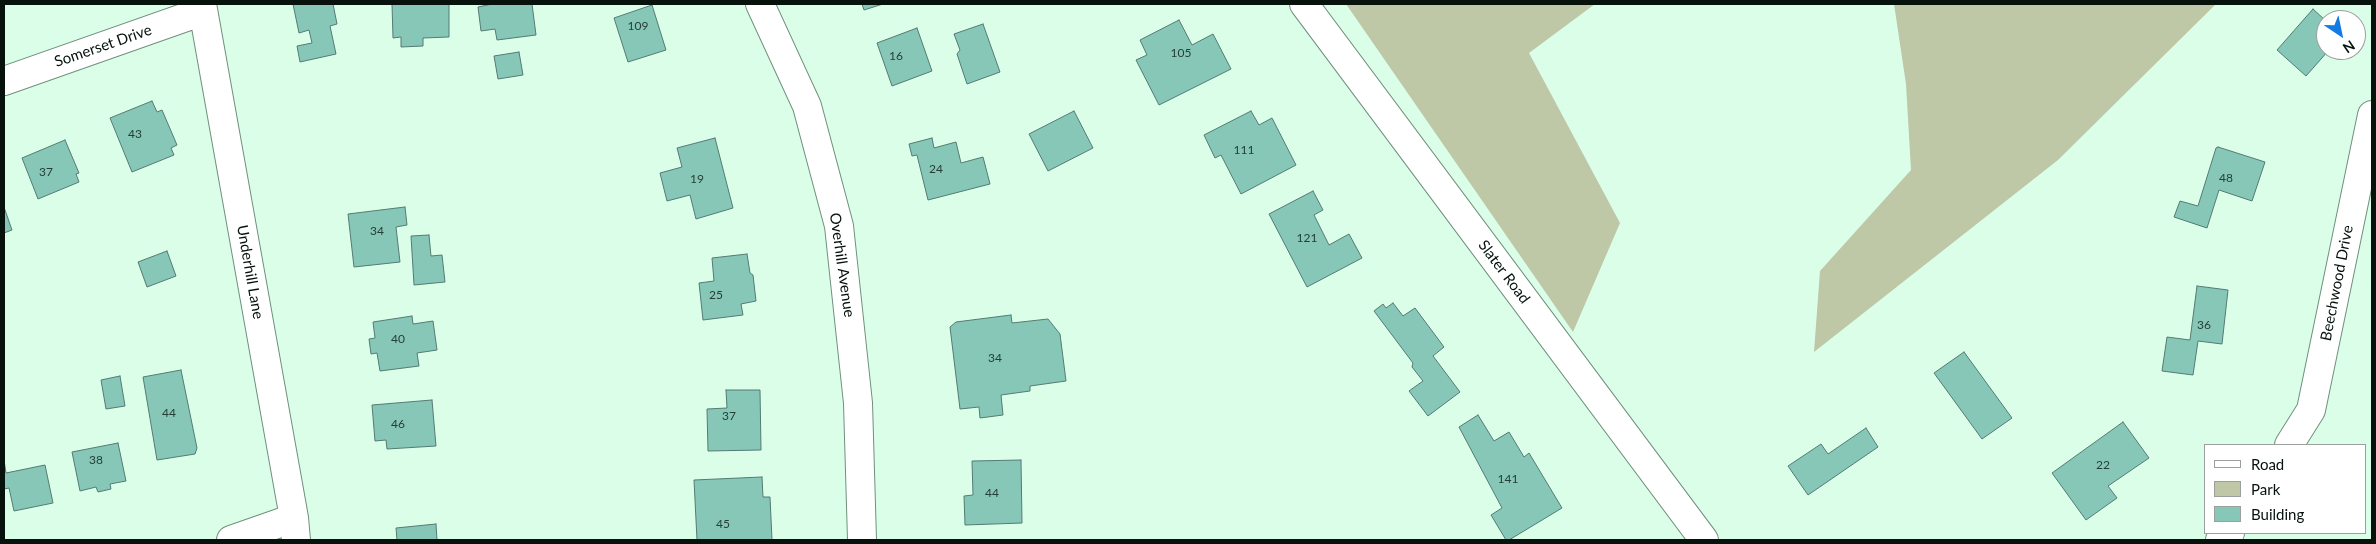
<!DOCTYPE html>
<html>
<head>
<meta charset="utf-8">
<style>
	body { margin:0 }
	#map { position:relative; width:2376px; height:544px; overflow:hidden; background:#dbfee9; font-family:Lato,sans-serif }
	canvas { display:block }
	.frame { position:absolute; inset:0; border:5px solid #06120b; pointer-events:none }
	.legend { position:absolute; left:2204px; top:444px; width:162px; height:90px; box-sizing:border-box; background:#fff; border:1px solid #9ba09d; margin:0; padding:6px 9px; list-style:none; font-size:15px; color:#06120b }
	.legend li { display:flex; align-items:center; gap:10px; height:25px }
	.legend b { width:25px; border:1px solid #9ba09d }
	.north { position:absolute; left:2316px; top:10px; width:50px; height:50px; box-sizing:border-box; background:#fff; border:1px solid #9ba09d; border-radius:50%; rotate:146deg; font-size:14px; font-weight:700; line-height:20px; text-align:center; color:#06120b }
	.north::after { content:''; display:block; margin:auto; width:18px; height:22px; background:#127ce4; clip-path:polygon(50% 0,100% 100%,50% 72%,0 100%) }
</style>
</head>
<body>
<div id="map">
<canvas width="2376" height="544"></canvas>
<div class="frame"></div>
<ul class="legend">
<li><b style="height:6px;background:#fff"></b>Road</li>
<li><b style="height:14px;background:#bec7a6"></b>Park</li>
<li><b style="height:14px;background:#86c7b7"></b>Building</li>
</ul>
<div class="north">N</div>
</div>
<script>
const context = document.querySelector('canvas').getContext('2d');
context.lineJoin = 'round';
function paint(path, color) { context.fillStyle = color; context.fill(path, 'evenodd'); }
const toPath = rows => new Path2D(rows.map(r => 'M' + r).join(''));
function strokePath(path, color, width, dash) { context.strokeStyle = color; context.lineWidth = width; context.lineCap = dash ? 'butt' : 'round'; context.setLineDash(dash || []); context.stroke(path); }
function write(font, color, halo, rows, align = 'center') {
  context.font = font + ' Lato,sans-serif'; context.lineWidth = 4; context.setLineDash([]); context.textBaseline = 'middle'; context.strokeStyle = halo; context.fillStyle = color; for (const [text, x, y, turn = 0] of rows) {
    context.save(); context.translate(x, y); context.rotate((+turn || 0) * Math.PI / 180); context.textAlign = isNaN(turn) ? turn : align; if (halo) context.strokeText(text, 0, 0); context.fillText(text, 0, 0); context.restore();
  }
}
paint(toPath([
	[1346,4,1595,4,1529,53,1620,223,1573,332],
	[1894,4,2216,4,2058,160,1814,352,1820,271,1911,170,1906,84]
]), '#bec7a6');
const building = toPath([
	[293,4,333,4,337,24,330,26,336,54,300,62,297,46,312,43,309,30,299,33,293,4],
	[392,4,449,4,449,37,423,38,423,46,401,47,401,37,393,38,392,4],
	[492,4,532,4,536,35,497,40,495,29,481,31,478,7,492,4],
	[862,4,883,4,864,10,862,4],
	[652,5,666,50,628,62,614,18,652,5],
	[2313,9,2326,21,2326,50,2329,50,2306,76,2277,50,2313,9],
	[1179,20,1192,45,1213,34,1231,69,1159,105,1136,60,1147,55,1140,40,1179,20],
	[983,24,1000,72,967,84,957,54,960,50,954,34,983,24],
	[917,28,932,71,892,86,877,43,917,28],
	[519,52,523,75,498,79,494,56,519,52],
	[152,101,157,112,162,110,177,145,171,148,174,155,132,172,110,118,152,101],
	[1074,111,1093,148,1048,171,1029,134,1074,111],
	[1251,111,1259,125,1272,118,1296,165,1241,194,1221,155,1215,158,1204,135,1251,111],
	[715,138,733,208,696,219,690,195,667,201,660,173,682,167,677,148,715,138],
	[932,138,934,148,956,142,961,163,983,157,990,184,928,200,917,155,912,156,909,144,932,138],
	[65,140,79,173,76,174,79,182,38,199,22,158,65,140],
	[2218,147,2265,162,2252,201,2219,190,2207,228,2174,217,2180,201,2198,206,2216,148,2218,147],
	[1313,191,1323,210,1314,215,1329,245,1349,234,1362,258,1307,287,1269,214,1313,191],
	[4,207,12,230,4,233,4,207],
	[405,207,407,225,396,227,400,262,354,267,348,214,405,207],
	[429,235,431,256,442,255,445,282,414,285,411,236,429,235],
	[167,251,176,276,147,287,138,262,167,251],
	[747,254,750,273,753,275,756,301,741,304,743,315,703,320,699,283,714,281,712,258,747,254],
	[2197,286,2228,290,2222,344,2198,341,2193,375,2162,371,2167,337,2190,340,2197,286],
	[1393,303,1403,316,1415,308,1444,347,1433,356,1460,392,1428,416,1409,391,1423,381,1412,367,1413,363,1374,311,1383,304,1386,308,1393,303],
	[1011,315,1012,323,1048,319,1060,334,1066,381,1030,386,1030,391,1001,395,1003,415,980,418,979,407,960,409,950,327,956,322,1011,315],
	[412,316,413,324,433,321,437,350,417,353,419,366,380,371,377,353,371,354,369,339,375,338,373,322,412,316],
	[1964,352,2012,418,1982,439,1934,373,1964,352],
	[181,370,197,448,195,454,157,460,143,377,181,370],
	[120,376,125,406,106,409,101,380,120,376],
	[726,390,760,390,761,450,708,451,707,409,727,408,726,390],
	[432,400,436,446,387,449,386,440,375,441,372,405,432,400],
	[1478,415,1494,441,1509,432,1524,457,1529,453,1562,508,1509,540,1506,540,1491,515,1502,508,1459,427,1478,415],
	[2123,422,2149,458,2108,486,2117,498,2086,520,2052,473,2123,422],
	[1866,428,1878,447,1808,495,1788,466,1821,444,1828,454,1866,428],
	[118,443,126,481,110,484,111,489,98,492,96,487,80,491,72,452,118,443],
	[4,460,6,473,45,465,53,503,14,511,9,488,4,489,4,460],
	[1021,460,1022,523,965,525,964,496,973,495,972,461,1021,460],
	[762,477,763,497,770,497,772,540,697,540,694,480,762,477],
	[436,524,437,540,397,540,396,528,436,524]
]);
paint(building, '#86c7b7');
strokePath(building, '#547b72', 1);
const minor = toPath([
	[202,4,294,518,296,540],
	[760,4,807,106,839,226,858,403,862,540],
	[4,81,203,11],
	[2289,445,2311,410,2372,115],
	[231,540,294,518],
	[2220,540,2230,533]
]);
const secondary = toPath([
	[1304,4,1704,540]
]);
strokePath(minor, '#70907d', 30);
strokePath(secondary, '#70907d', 30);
strokePath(minor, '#fff', 28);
strokePath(secondary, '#fff', 28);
write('12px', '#263f36', null, [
	["109",638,26],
	["105",1181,53],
	["16",896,56],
	["43",135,134],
	["111",1244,150],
	["24",936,169],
	["37",46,172],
	["48",2226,178],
	["19",697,179],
	["34",377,231],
	["121",1307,238],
	["25",716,295],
	["36",2204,325],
	["40",398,339],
	["34",995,358],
	["44",169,413],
	["37",729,416],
	["46",398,424],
	["38",96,460],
	["22",2103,465],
	["141",1508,479],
	["44",992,493],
	["45",723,524]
]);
write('15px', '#06120b', '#fff', [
	["Somerset Drive",103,46,-19],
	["Overhill Avenue",842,265,82],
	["Underhill Lane",250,272,80],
	["Slater Road",1504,272,53],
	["Beechwood Drive",2337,283,-79]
]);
</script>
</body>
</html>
